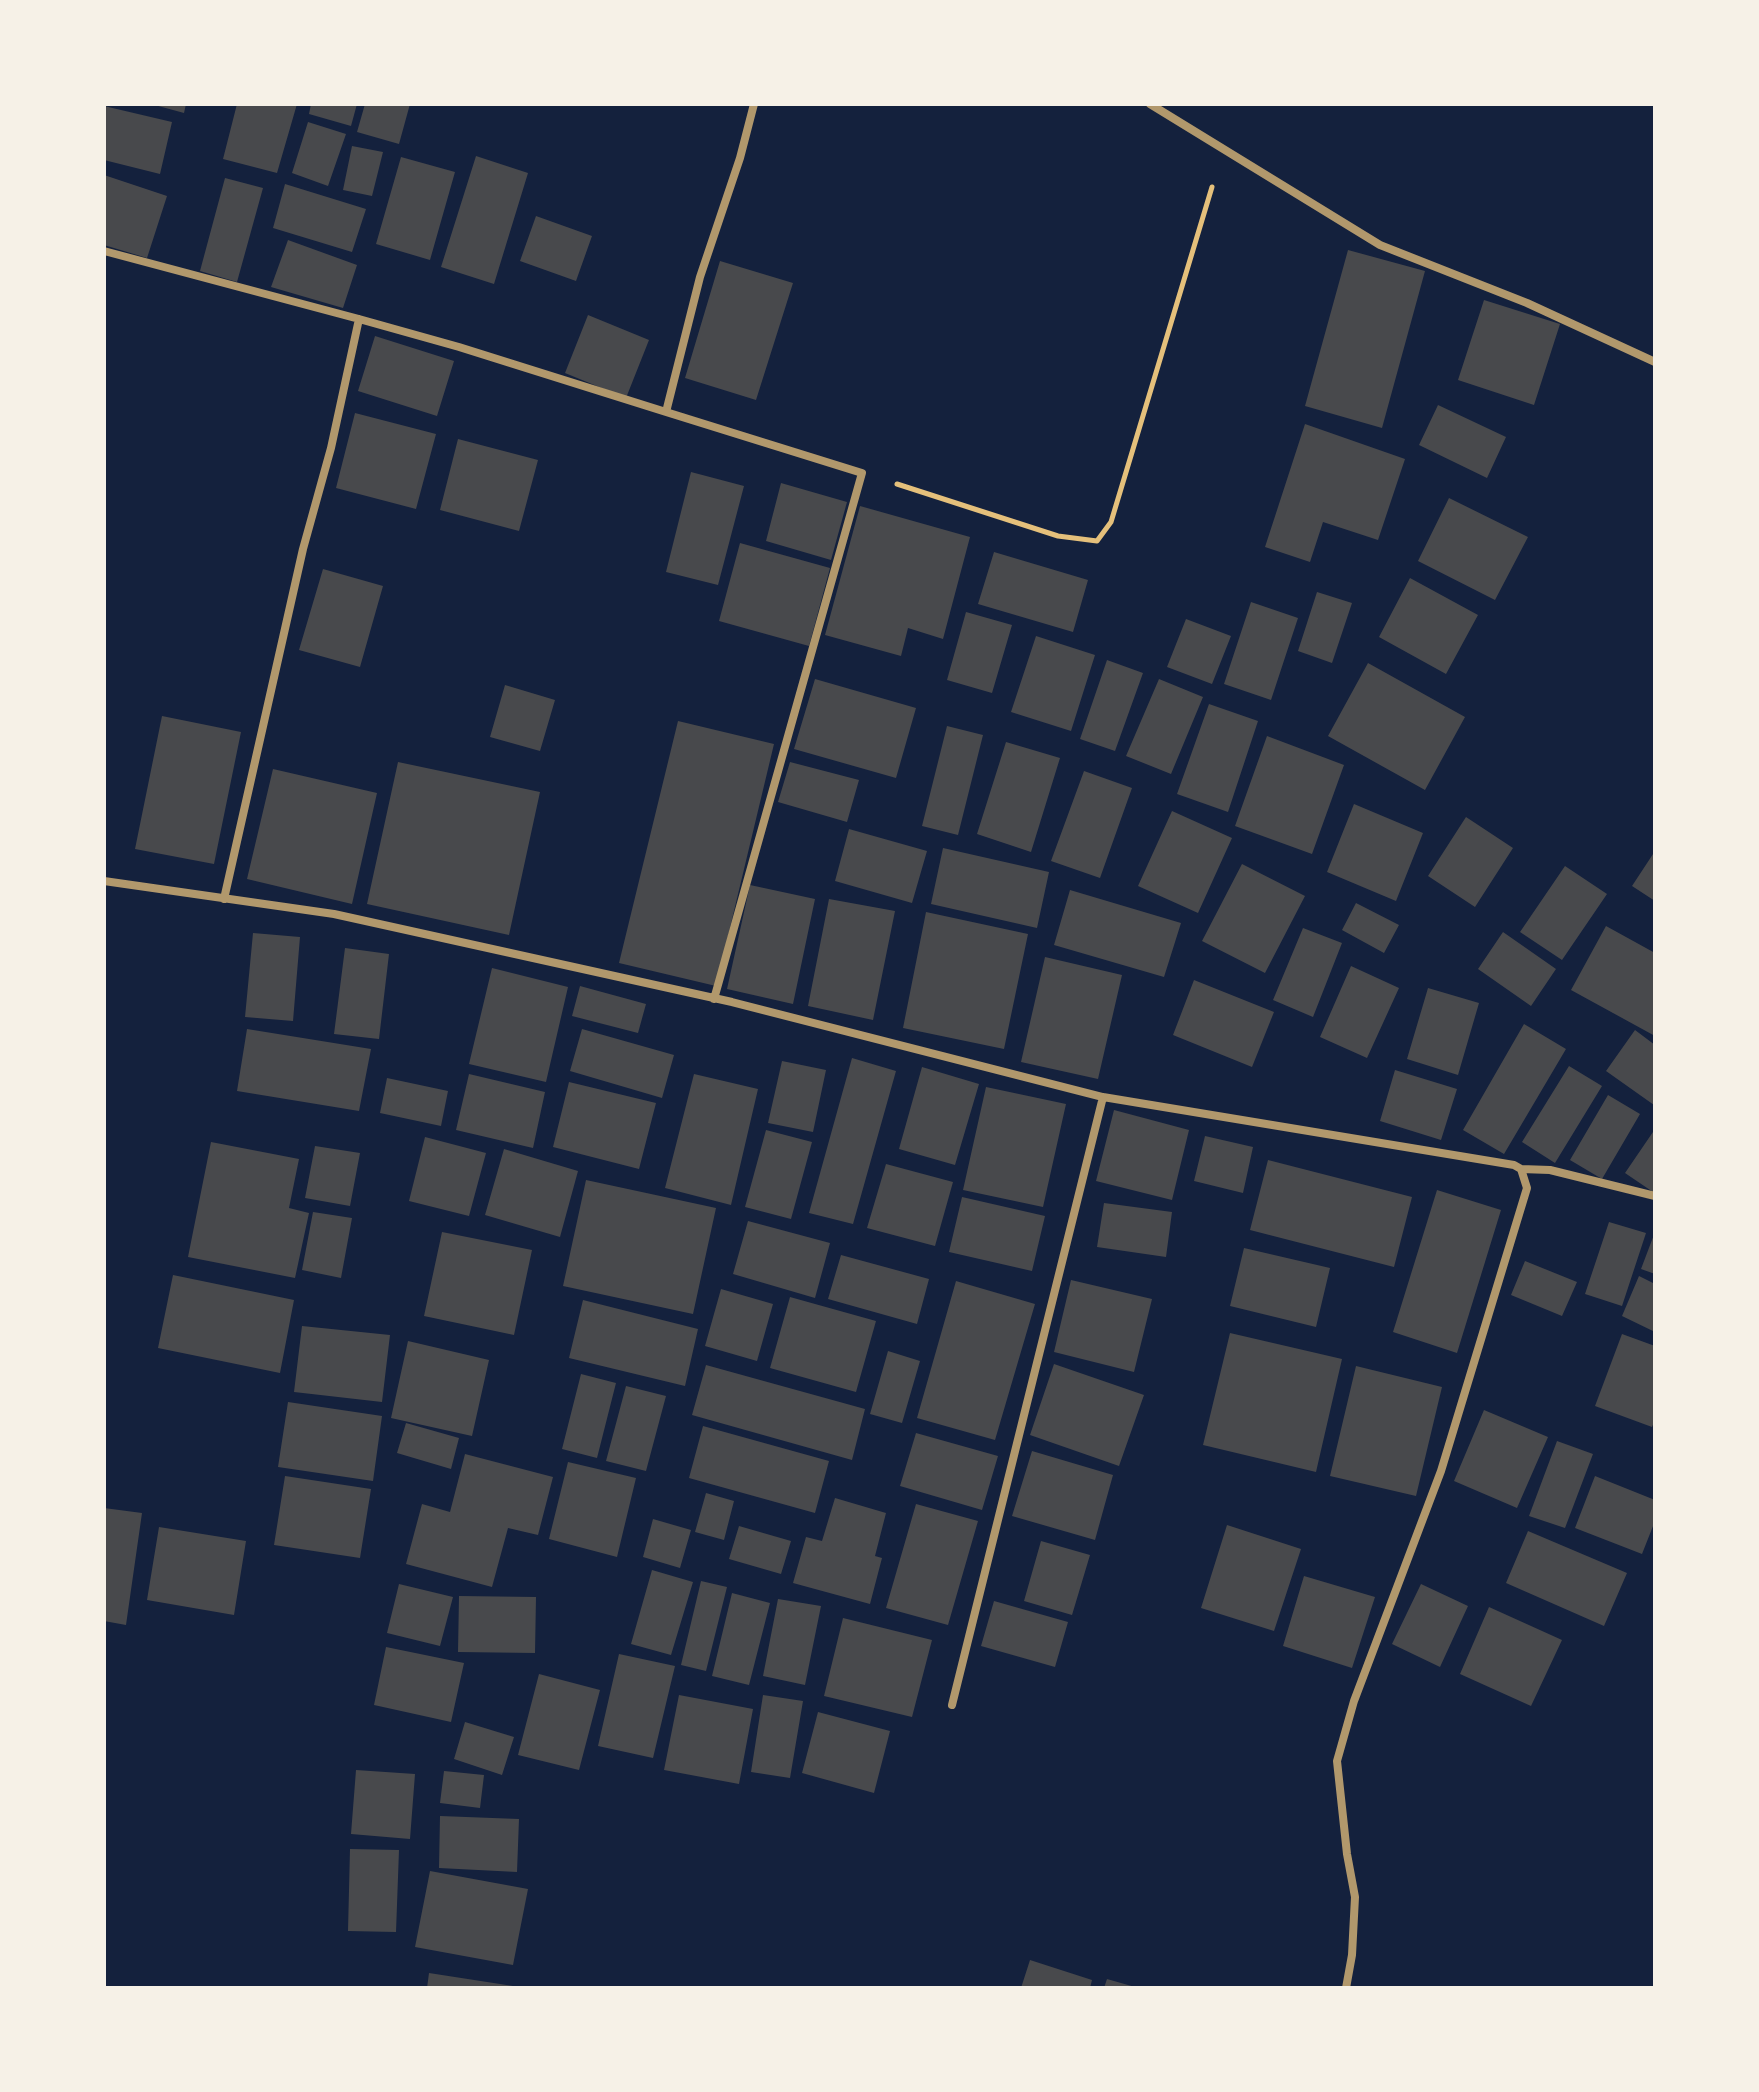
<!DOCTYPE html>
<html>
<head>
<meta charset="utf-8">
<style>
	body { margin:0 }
	#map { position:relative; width:1759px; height:2092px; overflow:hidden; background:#14213d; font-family:"Sofia Sans Condensed",sans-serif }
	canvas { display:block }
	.frame { position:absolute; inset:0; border:106px solid #f6f1e7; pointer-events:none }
</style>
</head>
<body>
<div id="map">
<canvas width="1759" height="2092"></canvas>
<div class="frame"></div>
</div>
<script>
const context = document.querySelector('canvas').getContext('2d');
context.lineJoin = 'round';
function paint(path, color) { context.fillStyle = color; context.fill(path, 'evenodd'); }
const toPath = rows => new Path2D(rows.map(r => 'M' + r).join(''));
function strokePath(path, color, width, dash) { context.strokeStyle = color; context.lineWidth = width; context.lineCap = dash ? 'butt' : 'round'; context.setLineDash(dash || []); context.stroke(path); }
paint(toPath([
	[151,104,186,104,184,113],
	[237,104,297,104,277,173,223,159],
	[311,104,357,104,351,126,309,114],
	[365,104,410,104,399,144,357,132],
	[104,106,172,122,160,174,104,160],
	[308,122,346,134,328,186,292,173],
	[352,146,383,152,372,196,343,190],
	[476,156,528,173,494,284,441,267],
	[401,157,455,172,430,260,376,244],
	[104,175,167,196,147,258,104,245],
	[225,178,263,188,237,282,200,271],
	[285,184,366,209,352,252,273,228],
	[536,216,592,236,576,281,520,261],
	[288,240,357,265,343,308,271,287],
	[1348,250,1425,271,1382,428,1305,406],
	[720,261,793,283,756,400,685,378],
	[1484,300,1560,324,1534,405,1458,380],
	[588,315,649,340,626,398,565,373],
	[375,336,454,361,437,416,358,391],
	[1438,405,1506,437,1487,478,1419,445],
	[355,413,436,434,416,509,336,488],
	[1305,424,1405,459,1378,540,1323,522,1310,562,1265,547],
	[458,439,538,460,519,531,440,510],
	[691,472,744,486,718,585,666,572],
	[781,483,847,502,831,560,766,541],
	[1449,498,1528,537,1495,600,1418,561],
	[860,506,970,537,943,639,908,628,901,656,825,635],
	[740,543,830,568,809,646,719,621],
	[994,552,1088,580,1073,632,978,604],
	[323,569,383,586,360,667,299,650],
	[1410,578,1478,615,1446,674,1379,637],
	[1317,592,1352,603,1332,663,1298,651],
	[1251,602,1298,618,1271,700,1224,684],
	[966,612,1012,625,992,693,947,680],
	[1186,619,1231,636,1212,684,1167,667],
	[1036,636,1095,655,1071,731,1011,712],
	[1107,660,1143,673,1115,751,1080,739],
	[1368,663,1465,717,1425,790,1328,736],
	[815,679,916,708,896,778,794,749],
	[1159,679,1203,697,1171,774,1126,756],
	[505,685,555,700,540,751,490,737],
	[1209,704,1258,721,1228,812,1177,794],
	[162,716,241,732,214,864,135,849],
	[678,721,774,744,716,986,619,963],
	[947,726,983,735,958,835,922,826],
	[1267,736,1344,765,1312,854,1235,826],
	[1006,742,1060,758,1031,852,977,834],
	[398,762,540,792,509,935,367,904],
	[790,762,859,780,847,822,778,802],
	[273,769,377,793,352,904,247,879],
	[1084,771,1132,788,1100,878,1051,861],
	[1354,804,1423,833,1396,901,1327,872],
	[1172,811,1232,838,1198,913,1138,886],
	[1466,817,1513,848,1475,907,1428,876],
	[849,829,927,851,912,903,835,881],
	[943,848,1049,872,1037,928,931,904],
	[1655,851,1655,901,1632,886],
	[1242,864,1305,896,1265,973,1202,941],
	[1565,866,1607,894,1562,960,1520,932],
	[750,885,815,899,793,1004,727,989],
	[1070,890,1181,923,1164,977,1054,945],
	[829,899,895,911,873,1020,808,1006],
	[1356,903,1399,925,1384,953,1342,930],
	[926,912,1028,934,1004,1049,903,1028],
	[1606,926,1655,953,1655,1036,1571,990],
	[1303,928,1342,943,1313,1017,1273,1000],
	[1503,932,1556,969,1531,1006,1478,969],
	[253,933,300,937,293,1021,245,1017],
	[345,948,389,954,379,1039,334,1034],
	[1045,957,1122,975,1098,1079,1021,1062],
	[1351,966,1399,988,1367,1058,1320,1037],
	[492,968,568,987,546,1082,469,1064],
	[1194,980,1274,1012,1252,1067,1173,1035],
	[580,986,646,1004,638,1033,572,1016],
	[1428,988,1479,1003,1458,1075,1407,1059],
	[1524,1024,1566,1049,1504,1154,1463,1130],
	[247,1029,371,1049,359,1111,237,1091],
	[582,1029,674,1055,662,1098,570,1071],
	[1635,1030,1655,1045,1654,1105,1606,1071],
	[852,1058,896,1071,853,1224,809,1213],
	[782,1061,826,1070,813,1132,768,1123],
	[1569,1066,1602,1086,1555,1163,1522,1142],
	[922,1067,979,1084,955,1165,899,1149],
	[1395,1070,1457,1089,1441,1140,1380,1121],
	[469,1074,545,1092,533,1148,456,1130],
	[694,1074,758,1089,731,1205,665,1188],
	[387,1078,448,1091,441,1126,380,1113],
	[569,1082,656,1103,639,1169,553,1147],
	[986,1087,1066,1104,1043,1207,963,1190],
	[1608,1095,1640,1114,1602,1179,1570,1160],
	[1114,1110,1189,1130,1172,1200,1096,1181],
	[1655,1129,1655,1188,1653,1192,1625,1173],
	[766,1130,812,1142,791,1219,745,1207],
	[1205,1136,1253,1147,1243,1193,1194,1181],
	[425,1137,486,1153,469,1216,409,1201],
	[211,1142,299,1159,289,1208,309,1213,295,1278,188,1257],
	[315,1146,360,1153,350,1206,305,1198],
	[504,1149,578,1171,560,1237,485,1215],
	[1268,1160,1412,1197,1394,1267,1250,1230],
	[886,1164,953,1182,935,1246,867,1228],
	[586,1180,716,1208,693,1314,563,1286],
	[1437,1190,1501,1210,1457,1353,1393,1332],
	[962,1197,1045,1216,1032,1271,949,1252],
	[1104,1203,1172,1212,1166,1257,1097,1247],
	[313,1212,352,1218,341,1278,302,1270],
	[748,1221,830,1243,815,1298,733,1274],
	[1609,1222,1646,1233,1622,1306,1585,1294],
	[442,1232,532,1250,514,1335,424,1316],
	[1655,1232,1655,1274,1641,1269],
	[1244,1248,1330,1268,1316,1327,1230,1306],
	[841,1255,929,1279,917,1324,828,1299],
	[1525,1261,1577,1282,1562,1316,1511,1295],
	[173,1275,294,1300,280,1373,158,1348],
	[1639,1276,1655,1284,1655,1332,1622,1316],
	[1071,1280,1152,1299,1134,1372,1054,1352],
	[956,1281,1035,1304,995,1440,917,1418],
	[721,1289,773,1304,757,1361,705,1346],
	[790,1297,876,1321,856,1392,770,1368],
	[583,1300,698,1329,685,1386,569,1358],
	[302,1326,390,1335,382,1402,294,1392],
	[1230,1333,1342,1359,1316,1472,1203,1445],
	[1622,1334,1655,1346,1655,1420,1652,1427,1595,1406],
	[408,1341,489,1360,472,1436,391,1418],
	[888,1351,920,1361,902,1423,870,1414],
	[1054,1364,1144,1395,1119,1466,1030,1435],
	[706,1365,865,1409,852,1460,692,1415],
	[1356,1366,1442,1387,1416,1496,1330,1476],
	[581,1374,616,1383,597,1458,562,1449],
	[626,1386,666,1396,646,1471,606,1461],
	[288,1402,382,1416,373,1481,278,1467],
	[1484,1410,1548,1437,1517,1508,1454,1481],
	[406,1423,459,1438,451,1469,397,1453],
	[703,1426,829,1461,815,1513,689,1478],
	[916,1433,998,1456,982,1510,900,1486],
	[1557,1441,1593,1454,1565,1528,1529,1516],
	[1032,1451,1113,1475,1095,1540,1012,1516],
	[465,1454,553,1477,538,1535,508,1528,492,1587,406,1564,422,1504,450,1512],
	[568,1462,636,1478,617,1557,549,1539],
	[285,1476,371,1489,360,1558,274,1545],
	[1595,1476,1655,1500,1655,1521,1642,1554,1575,1528],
	[706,1493,734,1501,724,1540,695,1532],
	[835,1498,886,1513,875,1556,882,1558,870,1604,793,1583,806,1537,822,1541],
	[916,1504,978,1521,948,1625,886,1608],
	[104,1508,142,1513,126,1625,104,1621],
	[653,1519,691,1530,680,1568,643,1557],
	[1227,1525,1301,1549,1274,1631,1201,1608],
	[739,1526,791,1541,781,1574,729,1559],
	[159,1527,246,1541,234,1615,147,1600],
	[1528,1531,1627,1573,1604,1626,1506,1583],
	[1041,1541,1090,1555,1072,1615,1024,1601],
	[652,1570,693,1582,671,1655,631,1644],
	[1304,1576,1375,1597,1352,1668,1283,1646],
	[701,1581,727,1587,706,1671,681,1665],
	[399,1584,453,1597,440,1646,387,1633],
	[1421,1584,1468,1606,1440,1667,1392,1644],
	[732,1593,770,1603,749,1685,712,1676],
	[459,1596,536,1597,535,1653,458,1652],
	[778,1599,821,1606,805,1685,763,1676],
	[994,1601,1068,1622,1055,1667,981,1646],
	[1489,1607,1562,1640,1531,1706,1460,1674],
	[843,1618,932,1640,912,1717,824,1696],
	[386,1647,464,1663,451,1722,374,1705],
	[619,1654,675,1666,653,1758,598,1746],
	[539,1674,600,1690,579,1770,518,1755],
	[679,1695,753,1709,739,1784,664,1770],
	[763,1695,803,1701,790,1778,751,1772],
	[818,1712,890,1731,874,1793,802,1773],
	[465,1722,514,1737,502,1775,454,1759],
	[356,1770,415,1774,410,1839,351,1834],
	[444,1771,484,1775,480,1808,440,1803],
	[440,1816,519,1819,517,1872,439,1868],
	[350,1849,399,1850,396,1932,348,1931],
	[430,1871,528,1889,513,1965,415,1947],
	[1030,1960,1092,1980,1090,1988,1021,1988],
	[429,1973,513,1986,513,1988,427,1988],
	[1107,1979,1135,1987,1135,1988,1104,1988]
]), '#48494c');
strokePath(toPath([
	[897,484,1058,536,1097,541,1111,522,1212,187]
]), '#e5c07b', 5);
strokePath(toPath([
	[1150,104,1380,245,1527,303,1655,362],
	[104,251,359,319],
	[666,412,862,473,714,999],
	[104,881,334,914,732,1002,1103,1097,1514,1165,1521,1169,1527,1188,1441,1471,1354,1701,1337,1761,1347,1854,1355,1897,1352,1955,1346,1988],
	[224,899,303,549,331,448,359,319,459,347,666,412,700,277,740,158,754,104],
	[1521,1169,1550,1170,1655,1196],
	[952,1705,1103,1097]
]), '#b1986c', 8);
</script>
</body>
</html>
